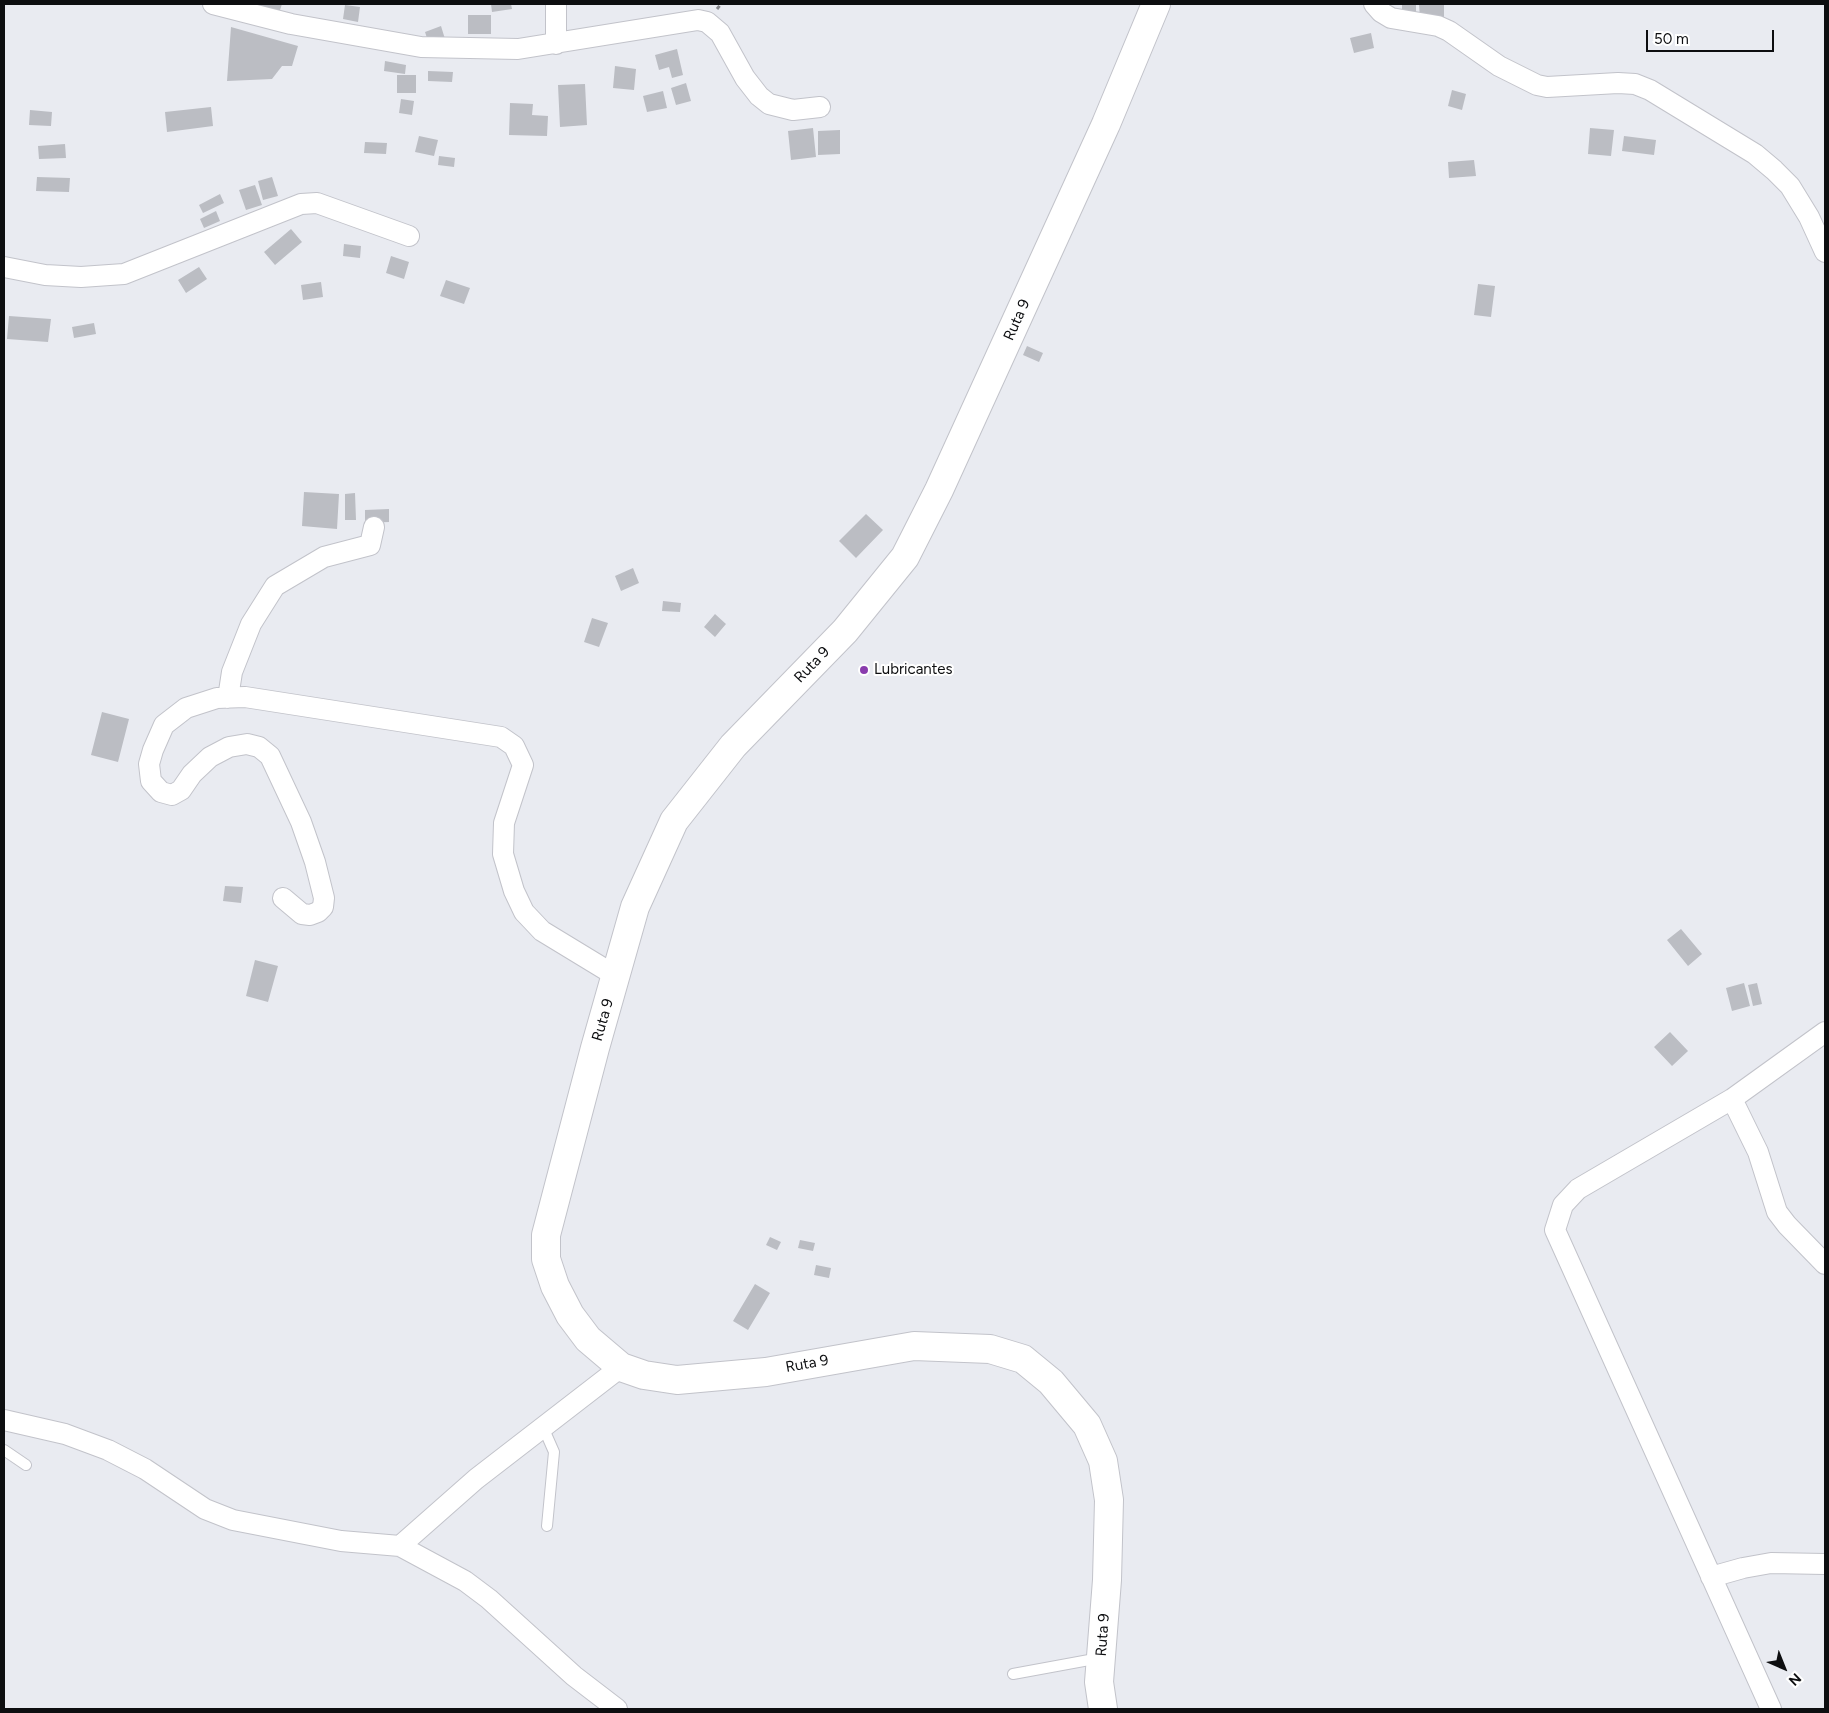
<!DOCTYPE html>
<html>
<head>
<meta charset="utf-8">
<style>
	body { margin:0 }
	#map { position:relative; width:1829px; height:1713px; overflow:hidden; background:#e9ebf1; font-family:Figtree,sans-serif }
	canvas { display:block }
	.frame { position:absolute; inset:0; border:5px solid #0d0e10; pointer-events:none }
	.north { position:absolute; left:1759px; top:1643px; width:50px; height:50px; -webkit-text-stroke:4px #fff; paint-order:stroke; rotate:136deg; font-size:14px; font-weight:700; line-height:20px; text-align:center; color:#0d0e10 }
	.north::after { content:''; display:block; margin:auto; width:18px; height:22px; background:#0d0e10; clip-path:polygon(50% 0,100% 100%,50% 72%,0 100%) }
	.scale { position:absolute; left:1646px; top:30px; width:128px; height:22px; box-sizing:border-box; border:2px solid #0d0e10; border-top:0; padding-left:6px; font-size:15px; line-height:18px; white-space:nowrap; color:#0d0e10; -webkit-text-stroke:4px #fff; paint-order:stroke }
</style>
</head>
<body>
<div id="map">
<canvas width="1829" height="1713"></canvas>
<div class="frame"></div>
<div class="north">N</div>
<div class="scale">50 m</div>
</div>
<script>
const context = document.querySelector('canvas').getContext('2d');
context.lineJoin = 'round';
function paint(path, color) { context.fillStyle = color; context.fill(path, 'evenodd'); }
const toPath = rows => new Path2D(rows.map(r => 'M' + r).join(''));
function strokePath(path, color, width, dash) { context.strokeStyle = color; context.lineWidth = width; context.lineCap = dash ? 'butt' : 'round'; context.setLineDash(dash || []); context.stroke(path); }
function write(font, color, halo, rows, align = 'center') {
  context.font = font + ' Figtree,sans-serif'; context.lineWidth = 4; context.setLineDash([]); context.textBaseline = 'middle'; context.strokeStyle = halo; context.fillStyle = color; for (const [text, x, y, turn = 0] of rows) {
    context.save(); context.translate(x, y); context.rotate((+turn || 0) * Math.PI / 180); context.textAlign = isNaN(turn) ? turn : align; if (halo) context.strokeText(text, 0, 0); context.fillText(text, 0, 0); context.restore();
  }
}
paint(toPath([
	[247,4,282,4,278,16],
	[491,4,511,4,512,9,492,12],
	[1402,4,1416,4,1416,16,1402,16],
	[1419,4,1444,4,1444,18,1420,19],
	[345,5,360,7,358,22,343,19],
	[468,15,491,15,491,34,468,34],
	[441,26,445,39,429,44,425,32],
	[231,27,298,46,292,66,282,66,272,79,227,81],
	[1371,33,1374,48,1354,53,1350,38],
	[677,49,683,75,672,78,669,67,659,70,655,55],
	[385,61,406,65,405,74,384,71],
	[615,66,636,69,634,90,613,88],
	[428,71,453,72,452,82,428,81],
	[397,75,416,75,416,93,397,93],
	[686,83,691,101,676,105,671,88],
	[585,84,587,125,560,127,558,85],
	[1452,90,1466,94,1462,110,1448,106],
	[663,91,667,108,647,112,643,96],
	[401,99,414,101,412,115,399,113],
	[510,103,533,104,532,115,548,116,547,136,509,135],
	[211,107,213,126,167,132,165,112],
	[30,110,52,112,51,126,29,125],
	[813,128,816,157,791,160,788,131],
	[1590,128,1614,130,1611,156,1588,154],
	[840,130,840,154,818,155,818,131],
	[419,136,438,140,434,156,415,152],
	[1624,136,1656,140,1654,155,1622,151],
	[365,142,387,143,386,154,364,153],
	[65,144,66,158,39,159,38,146],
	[439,156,455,158,454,167,438,165],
	[1474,160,1476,176,1449,178,1448,162],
	[37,177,70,178,69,192,36,191],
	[272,177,278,196,263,200,258,181],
	[255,185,262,205,246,210,239,190],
	[220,194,224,203,203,213,199,205],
	[216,211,220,221,204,228,200,219],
	[291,229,302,242,275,265,264,252],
	[344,244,361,246,360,258,343,256],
	[391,256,409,262,404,279,386,273],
	[199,267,207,279,186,293,178,280],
	[446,280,470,288,464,304,440,296],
	[321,282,323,297,303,300,301,285],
	[1478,284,1495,286,1491,317,1474,315],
	[9,316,51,319,48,342,7,339],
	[94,323,96,334,74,338,72,327],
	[1027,346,1043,353,1039,362,1023,355],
	[304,492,339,494,337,529,302,526],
	[355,493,356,520,345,520,345,494],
	[389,509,389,522,365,523,365,510],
	[866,514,883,530,856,558,839,541],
	[633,568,639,583,621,591,615,576],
	[663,601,681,603,680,612,662,611],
	[715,614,726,624,715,637,704,627],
	[592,618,608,623,599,647,584,642],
	[102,712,129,719,118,762,91,755],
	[225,886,243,887,241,903,223,901],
	[1681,929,1702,954,1688,966,1667,940],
	[255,960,278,966,268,1002,246,996],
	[1744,983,1750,1006,1732,1011,1726,988],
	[1757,983,1762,1004,1753,1006,1748,985],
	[1670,1032,1688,1051,1672,1066,1654,1047],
	[770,1237,781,1242,777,1250,766,1245],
	[800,1240,815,1243,813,1251,798,1248],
	[816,1265,831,1268,829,1278,814,1275],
	[755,1284,770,1293,748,1330,733,1321]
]), '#bbbdc3');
const lane = toPath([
	[543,1427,554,1452,547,1526],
	[4,1450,26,1465],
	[1013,1674,1100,1658]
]);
const street = toPath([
	[213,4,291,24,421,47,518,49,698,20,707,22,720,33,745,78,759,96,769,104,793,110,820,107],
	[556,4,556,44],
	[1374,4,1381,12,1391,18,1438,26,1449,31,1499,66,1537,85,1547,87,1618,83,1635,84,1650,90,1755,154,1774,170,1790,186,1809,217,1825,252],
	[4,267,45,275,81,277,124,274,301,204,317,203,409,236],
	[228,698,232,672,251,624,275,586,324,557,370,545,374,527],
	[283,898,302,914,310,915,318,912,323,907,324,898,315,862,301,822,270,756,259,747,247,744,229,747,210,757,192,774,181,790,172,795,161,792,151,781,149,764,153,750,164,725,186,708,217,698,245,697,501,737,514,746,523,765,504,823,503,854,514,891,524,912,542,931,616,976],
	[1732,1099,1758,1152,1777,1212,1787,1225,1825,1264],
	[4,1420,65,1434,108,1450,145,1469,205,1509,233,1520,341,1541,400,1546,465,1581,489,1599,574,1676,617,1709],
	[400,1546,476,1479,621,1367],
	[1711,1577,1743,1568,1771,1563,1825,1564],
	[1771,1709,1555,1230,1563,1205,1578,1189,1732,1099,1825,1032]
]);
const primary = toPath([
	[1103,1709,1099,1682,1107,1580,1109,1500,1103,1461,1087,1425,1051,1382,1023,1359,990,1349,914,1346,766,1372,677,1380,644,1375,621,1367,588,1339,570,1315,555,1286,546,1259,546,1235,595,1048,635,907,674,821,733,746,845,631,905,557,939,490,1106,124,1156,4]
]);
strokePath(lane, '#c2c3ca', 12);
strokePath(street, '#c2c3ca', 22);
strokePath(primary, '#c2c3ca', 30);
strokePath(toPath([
	[717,9,721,4]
]), '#85868b', 3, [4, 2.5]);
strokePath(lane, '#fff', 10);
strokePath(street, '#fff', 20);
strokePath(primary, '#fff', 28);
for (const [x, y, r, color] of [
	[864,670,5,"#893cad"]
]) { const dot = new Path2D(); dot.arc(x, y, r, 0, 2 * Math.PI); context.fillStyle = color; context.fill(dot); strokePath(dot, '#fff', 2); }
write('15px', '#0d0e10', '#fff', [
	["Ruta 9",1017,320,-66],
	["Ruta 9",812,665,-46],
	["Ruta 9",603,1020,-74],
	["Ruta 9",807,1364,-10],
	["Ruta 9",1103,1635,-86]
]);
write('15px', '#0d0e10', '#fff', [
	["Lubricantes",874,670]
], 'left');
</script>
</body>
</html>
